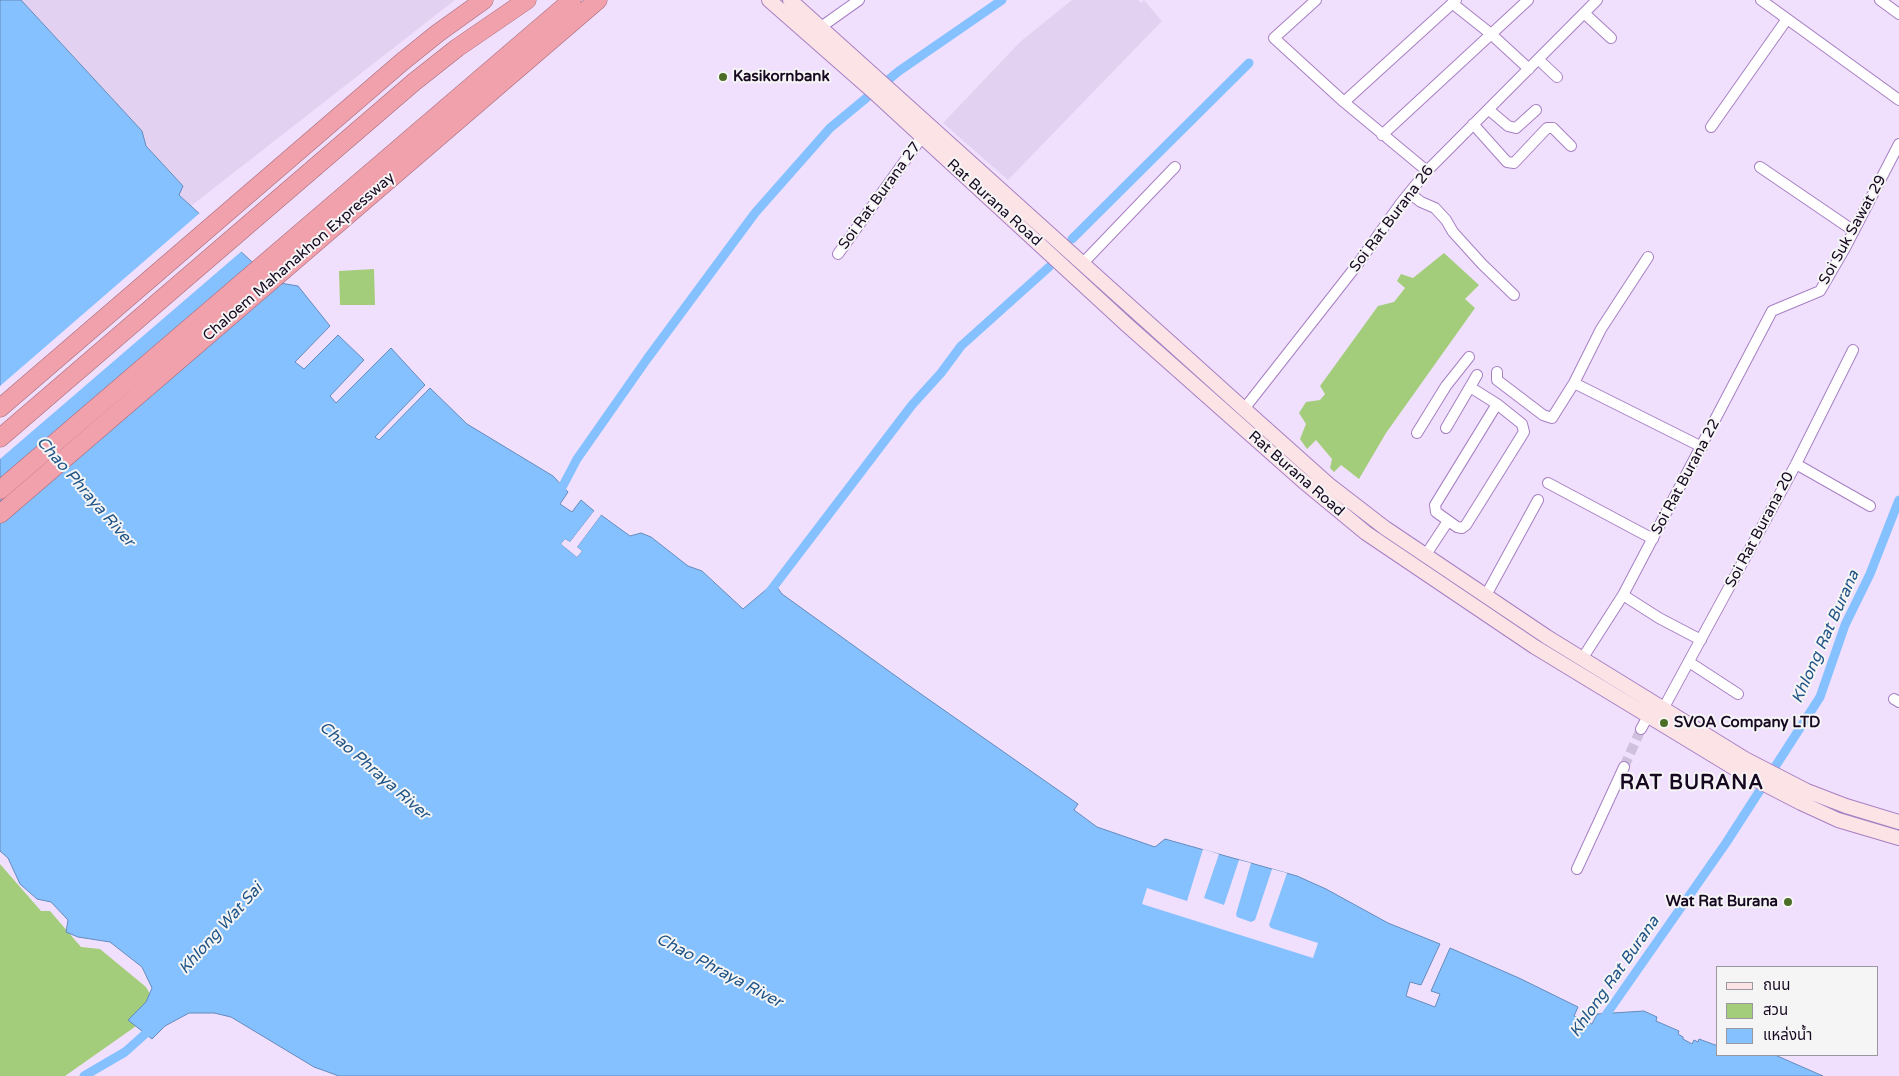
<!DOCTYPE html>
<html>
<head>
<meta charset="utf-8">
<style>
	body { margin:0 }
	#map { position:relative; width:1899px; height:1076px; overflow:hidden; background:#f0e0fe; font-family:"Varela Round","Noto Sans Thai",sans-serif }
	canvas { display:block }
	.legend { position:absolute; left:1716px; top:966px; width:162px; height:90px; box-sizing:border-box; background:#f5f5f5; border:1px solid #9c96a0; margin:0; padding:6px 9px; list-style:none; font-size:15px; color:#170821 }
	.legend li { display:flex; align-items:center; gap:10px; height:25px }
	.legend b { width:25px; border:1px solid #9c96a0 }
</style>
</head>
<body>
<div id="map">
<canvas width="1899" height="1076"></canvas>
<ul class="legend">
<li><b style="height:6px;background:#fbe3e6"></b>ถนน</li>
<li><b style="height:14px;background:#a4cd7b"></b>สวน</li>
<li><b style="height:14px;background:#86c1ff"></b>แหล่งน้ำ</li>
</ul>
</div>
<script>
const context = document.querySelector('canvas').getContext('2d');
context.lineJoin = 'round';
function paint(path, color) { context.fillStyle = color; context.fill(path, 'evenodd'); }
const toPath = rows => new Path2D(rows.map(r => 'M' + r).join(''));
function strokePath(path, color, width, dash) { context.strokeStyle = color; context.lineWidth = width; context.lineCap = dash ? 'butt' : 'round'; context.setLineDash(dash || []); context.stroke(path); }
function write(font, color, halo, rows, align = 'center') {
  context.font = font + ' "Varela Round",sans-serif'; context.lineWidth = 4; context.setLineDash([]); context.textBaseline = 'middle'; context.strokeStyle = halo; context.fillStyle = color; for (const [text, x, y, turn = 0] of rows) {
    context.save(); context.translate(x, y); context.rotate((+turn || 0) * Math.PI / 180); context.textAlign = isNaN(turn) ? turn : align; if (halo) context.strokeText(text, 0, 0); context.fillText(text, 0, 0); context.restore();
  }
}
paint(toPath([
	[21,0,455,0,191,206,179,194,183,186,146,146,142,131],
	[1072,0,1138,0,1141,3,1144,0,1162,21,1008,180,943,123,1021,41]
]), '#e3d1f1');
paint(toPath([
	[1444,253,1479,285,1465,299,1475,308,1386,433,1359,479,1341,465,1334,472,1330,468,1332,459,1316,440,1307,449,1300,439,1306,424,1299,413,1306,402,1320,400,1325,394,1320,386,1378,306,1394,302,1405,288,1397,281,1401,274,1413,278],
	[374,269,375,305,340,305,339,271],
	[0,864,41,911,50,911,81,947,100,949,146,987,152,997,139,1024,65,1076,0,1076]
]), '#a4cd7b');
const water = toPath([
	[0,0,21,0,58,40,142,131,146,146,183,186,179,195,274,282,298,286,330,326,295,362,304,369,338,335,364,360,330,396,336,403,391,348,425,385,375,437,379,440,430,388,467,424,553,476,568,492,560,504,572,512,581,500,594,511,570,542,565,539,561,544,577,557,582,551,577,547,601,515,630,536,641,533,651,537,688,566,702,571,743,609,774,583,782,594,911,687,1078,804,1074,810,1097,827,1155,847,1165,839,1297,876,1326,889,1388,923,1440,944,1421,985,1410,982,1406,996,1435,1007,1440,994,1431,991,1450,948,1519,978,1578,1007,1574,1016,1592,1024,1597,1014,1644,1011,1657,1017,1656,1021,1679,1031,1678,1034,1683,1037,1683,1039,1692,1044,1694,1040,1698,1042,1699,1039,1718,1046,1718,1055,1775,1055,1823,1076,339,1076,314,1067,231,1017,214,1013,189,1013,165,1026,152,1039,128,1020,146,1002,152,988,142,967,110,942,78,937,66,932,68,920,51,902,37,899,20,884,8,858,0,851,0,0]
]);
paint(water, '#86c1ff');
strokePath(water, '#658abc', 1);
paint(toPath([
	[201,212,243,250,0,459,0,386],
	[594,511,596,512,572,544,566,542,565,544,577,553,578,551,575,546,599,514,601,515,577,547,582,551,577,557,561,544,565,539,570,542],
	[1203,849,1219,854,1204,898,1224,905,1239,860,1251,863,1236,914,1237,917,1251,922,1255,920,1272,869,1287,873,1269,925,1271,928,1318,943,1313,958,1142,904,1147,888,1187,901]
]), '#f0e0fe');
strokePath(toPath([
	[1072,239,1249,63],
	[557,497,577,459,647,359,755,213,830,128,899,71,1002,0],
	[768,594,912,405,941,373,961,346,1049,267],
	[1601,1022,1726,843,1820,697,1845,625,1870,574,1899,500],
	[84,1076,125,1052,153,1027]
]), '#86c1ff', 9);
strokePath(toPath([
	[1624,767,1641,729]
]), '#cfc0dd', 10, [10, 5]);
const minor = toPath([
	[1316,0,1274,38,1344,102,1427,171],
	[1761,0,1899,100],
	[1880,0,1899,14],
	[1452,3,1491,34,1529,69],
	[1584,13,1611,38],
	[821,27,859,0],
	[1539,60,1557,77],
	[1344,102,1456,0],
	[1489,110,1508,126,1516,128,1536,110],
	[1473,124,1507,162,1514,163,1547,128,1553,128,1571,146],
	[1711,127,1787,19],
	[1382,135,1528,0],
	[1760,167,1854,231],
	[1409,193,1421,202,1435,208,1446,220,1453,232,1482,264,1514,295],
	[838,254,922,137],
	[1082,264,1175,167],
	[1497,372,1497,380,1543,415,1552,418,1574,383,1601,329,1648,257],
	[1574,383,1702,447],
	[1470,387,1497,404,1522,424,1524,432,1466,525,1462,528,1457,527,1436,512,1435,505,1497,404],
	[1244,409,1357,265,1401,203,1427,171,1597,0],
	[1446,428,1477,375],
	[1417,433,1446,386,1469,357],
	[1796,464,1870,506],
	[1548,483,1653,539],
	[1425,556,1448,521],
	[1623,595,1659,618,1701,640],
	[1485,597,1538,500],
	[1582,659,1623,595,1772,311,1820,291,1845,248,1899,144],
	[1689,662,1738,694],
	[1894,699,1899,702],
	[1663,709,1796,464,1853,350],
	[1641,729,1648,716],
	[1577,869,1624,767]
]);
const secondary = toPath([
	[769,0,876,94,1127,325,1303,481,1366,533,1535,647,1739,771,1801,803,1838,820,1899,838],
	[790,0,1244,409,1328,484,1385,528,1547,637,1745,759,1807,791,1846,806,1899,822]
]);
const motorway = toPath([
	[0,408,402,62,438,33,484,0],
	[0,438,414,82,457,48,527,0],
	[0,490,572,0],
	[0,514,598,0]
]);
strokePath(minor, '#a77fc3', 12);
strokePath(secondary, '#a77fc3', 16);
strokePath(motorway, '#a56b7b', 19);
strokePath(minor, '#fff', 10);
strokePath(secondary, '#fbe3e6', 14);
strokePath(motorway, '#f1a1ac', 18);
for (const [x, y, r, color] of [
	[723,77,5,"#4c6d25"],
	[1664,723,5,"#4c6d25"],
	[1788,902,5,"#4c6d25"]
]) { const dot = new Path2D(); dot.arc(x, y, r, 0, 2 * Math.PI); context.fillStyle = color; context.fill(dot); strokePath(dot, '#f5f5f5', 2); }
write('bold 15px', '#170821', '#f5f5f5', [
	["Kasikornbank",733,77],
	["SVOA Company LTD",1674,723],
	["Wat Rat Burana",1778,902,"right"]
], 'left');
write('15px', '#170821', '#f5f5f5', [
	["Soi Rat Burana 27",880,196,-54],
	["Rat Burana Road",994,203,42],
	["Soi Rat Burana 26",1392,219,-53],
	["Soi Suk Sawat 29",1853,230,-61],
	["Chaloem Mahanakhon Expressway",299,257,-41],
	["Rat Burana Road",1296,474,41],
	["Soi Rat Burana 22",1686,477,-62],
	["Soi Rat Burana 20",1760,530,-62]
]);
write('italic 16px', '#205486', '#f5f5f5', [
	["Chao Phraya River",85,492,49],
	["Khlong Rat Burana",1826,637,-66],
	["Chao Phraya River",374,771,41],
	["Khlong Wat Sai",221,929,-48],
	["Chao Phraya River",719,971,28],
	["Khlong Rat Burana",1615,977,-55]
]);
context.letterSpacing = '1px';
write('bold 20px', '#170821', '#f5f5f5', [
	["RAT BURANA",1692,784]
]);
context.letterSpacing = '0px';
</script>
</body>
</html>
